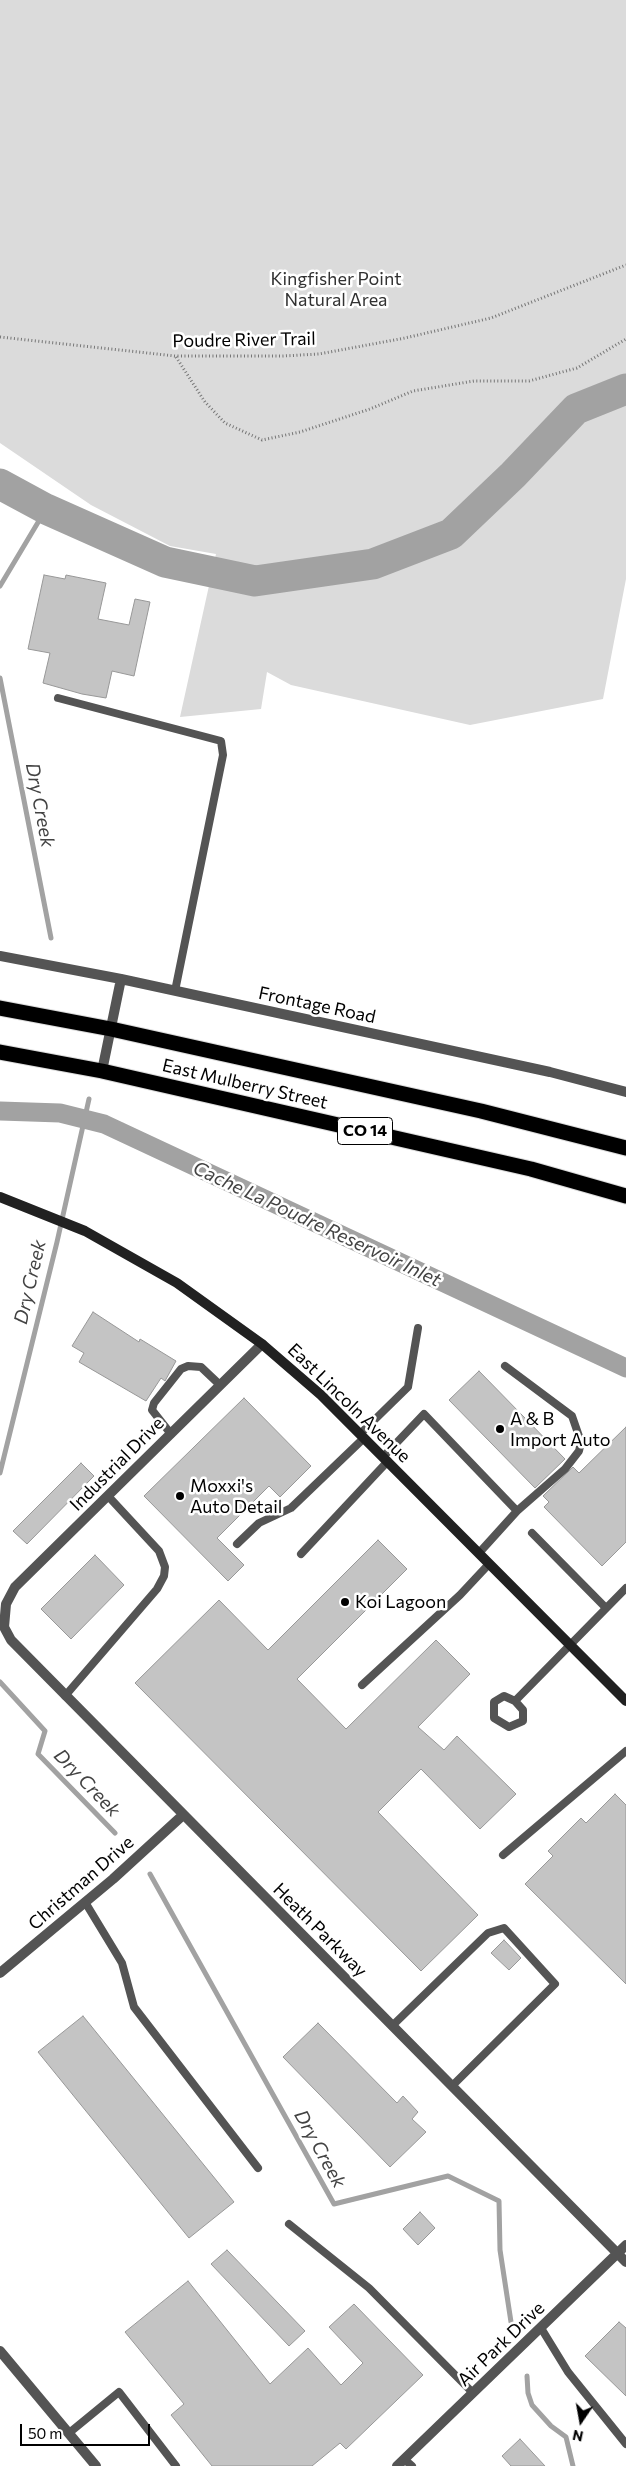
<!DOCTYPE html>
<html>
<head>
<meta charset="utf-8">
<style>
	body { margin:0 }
	#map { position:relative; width:626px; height:2466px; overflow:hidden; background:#fff; font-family:Commissioner,sans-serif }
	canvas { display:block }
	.north { position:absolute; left:556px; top:2396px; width:50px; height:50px; -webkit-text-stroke:4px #fff; paint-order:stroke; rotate:192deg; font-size:14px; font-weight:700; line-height:20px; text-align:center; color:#000 }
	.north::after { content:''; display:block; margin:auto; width:18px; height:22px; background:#000; clip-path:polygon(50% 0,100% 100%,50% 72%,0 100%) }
	.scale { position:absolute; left:20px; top:2424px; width:130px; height:22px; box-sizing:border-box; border:2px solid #000; border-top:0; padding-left:6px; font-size:15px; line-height:18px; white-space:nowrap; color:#000; -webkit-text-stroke:4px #fff; paint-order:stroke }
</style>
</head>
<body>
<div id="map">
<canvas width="626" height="2466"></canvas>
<div class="north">N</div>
<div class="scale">50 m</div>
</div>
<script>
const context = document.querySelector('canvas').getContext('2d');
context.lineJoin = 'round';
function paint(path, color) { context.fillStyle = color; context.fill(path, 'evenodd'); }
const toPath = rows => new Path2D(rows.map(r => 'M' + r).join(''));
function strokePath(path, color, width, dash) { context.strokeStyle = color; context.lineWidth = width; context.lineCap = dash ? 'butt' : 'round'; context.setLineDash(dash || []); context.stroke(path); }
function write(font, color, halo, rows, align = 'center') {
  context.font = font + ' Commissioner,sans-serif'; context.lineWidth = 5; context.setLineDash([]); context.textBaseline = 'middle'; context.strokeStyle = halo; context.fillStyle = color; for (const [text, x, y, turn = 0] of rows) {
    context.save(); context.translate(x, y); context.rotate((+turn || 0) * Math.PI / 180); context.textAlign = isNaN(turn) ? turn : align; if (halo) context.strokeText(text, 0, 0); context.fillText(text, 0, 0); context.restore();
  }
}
paint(toPath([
	[0,0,626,0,626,579,603,699,470,725,291,685,267,672,261,709,180,717,216,554,170,546,91,505,0,443]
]), '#dbdbdb');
strokePath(toPath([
	[0,586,46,509],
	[0,678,51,938],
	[0,1473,57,1242,89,1099],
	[0,1682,45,1731,38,1754,115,1833],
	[150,1874,334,2204,448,2176,499,2201,500,2250,511,2322],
	[527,2376,528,2393,532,2405,551,2426,566,2437,573,2466]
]), '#a2a2a2', 5);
strokePath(toPath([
	[0,1111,60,1113,104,1124,626,1368]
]), '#a2a2a2', 19);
strokePath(toPath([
	[0,484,46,509,165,562,255,581,373,564,451,534,513,475,576,409,626,389]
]), '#a2a2a2', 31);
const building = toPath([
	[44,575,65,579,66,575,106,583,98,619,129,625,135,599,150,602,134,676,112,671,106,698,82,694,43,683,50,653,28,649,44,575],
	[93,1312,139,1342,140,1339,176,1361,165,1381,161,1378,146,1401,79,1362,84,1353,72,1346,93,1312],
	[479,1371,565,1459,535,1488,449,1400,479,1371],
	[244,1398,311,1466,280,1497,269,1486,217,1538,244,1565,228,1581,144,1496,244,1398],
	[626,1427,626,1542,602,1566,544,1507,549,1502,543,1496,573,1467,579,1473,626,1427],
	[81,1463,94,1476,27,1544,13,1531,81,1463],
	[378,1540,407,1569,297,1679,346,1729,436,1640,470,1674,418,1727,444,1750,457,1736,516,1794,480,1829,421,1769,378,1812,478,1915,421,1971,135,1683,219,1600,268,1650,378,1540],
	[95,1555,124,1585,71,1639,41,1609,95,1555],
	[615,1794,626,1805,626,1984,525,1884,553,1856,548,1851,581,1818,586,1823,615,1794],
	[504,1940,521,1958,509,1970,491,1953,504,1940],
	[83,2016,234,2202,189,2238,38,2052,83,2016],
	[318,2023,397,2103,403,2096,418,2112,412,2119,426,2132,390,2167,283,2057,318,2023],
	[420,2212,435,2228,418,2245,403,2229,420,2212],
	[227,2250,305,2331,289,2346,211,2264,227,2250],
	[188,2281,270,2384,308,2348,341,2385,363,2363,329,2327,354,2304,423,2375,346,2449,340,2443,312,2466,212,2466,171,2415,184,2404,125,2332,188,2281],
	[619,2322,626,2328,626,2396,585,2356,619,2322],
	[520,2439,545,2466,511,2466,502,2456,520,2439]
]);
paint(building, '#c4c4c4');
strokePath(building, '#989898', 1);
const highway = toPath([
	[0,1008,111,1029,481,1111,626,1148],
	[0,1052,102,1071,531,1169,626,1196]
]);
strokePath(highway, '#dbdbdb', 17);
strokePath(toPath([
	[0,337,175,356,283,356,319,354,405,338,491,318,626,265],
	[176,357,205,402,225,423,262,440,300,432,370,409,413,391,474,381,529,381,577,368,626,339]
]), '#767676', 3, [1, 2.5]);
strokePath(toPath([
	[58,698,221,741,223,755,175,991],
	[505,1366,572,1416,581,1442,579,1451,565,1469,517,1511],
	[171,1434,152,1410,154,1403,181,1369,188,1366,201,1367,220,1385],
	[360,1434,408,1387,418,1328],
	[383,1457,424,1414,517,1511,479,1553],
	[532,1533,606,1608],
	[237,1544,259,1523,291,1508,364,1438],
	[301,1554,388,1461],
	[362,1685,460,1595,489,1564],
	[65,1696,157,1589,164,1576,165,1567,159,1551,108,1496],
	[515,1701,523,1710,523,1721,509,1727,494,1718,494,1702,504,1696,515,1701,626,1588],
	[503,1855,626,1751],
	[85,1902,122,1963,134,2007,258,2168],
	[392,2026,488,1933,504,1928,555,1984,452,2086],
	[289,2224,369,2288,473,2393],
	[541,2328,568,2372,626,2444],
	[69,2433,119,2392,176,2466],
	[404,2459,412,2466]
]), '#545454', 8);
strokePath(toPath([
	[0,956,121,979,550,1072,626,1092],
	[102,1071,121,979],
	[262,1344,15,1587,6,1604,4,1627,11,1640,626,2262],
	[0,1973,113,1879,183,1815],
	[0,2351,96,2466],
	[397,2466,626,2245]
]), '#545454', 10);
strokePath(toPath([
	[0,1197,85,1231,177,1283,262,1344,321,1395,626,1701]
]), '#212121', 10);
strokePath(highway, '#000', 15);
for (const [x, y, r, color] of [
	[500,1429,5,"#000"],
	[180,1496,5,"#000"],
	[345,1602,5,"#000"]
]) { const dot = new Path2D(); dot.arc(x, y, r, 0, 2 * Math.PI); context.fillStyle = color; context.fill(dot); strokePath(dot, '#fff', 2); }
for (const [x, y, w] of [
	[365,1131,55]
]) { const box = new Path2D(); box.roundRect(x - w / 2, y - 13.5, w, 27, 4); context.fillStyle = '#fff'; context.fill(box); strokePath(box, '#000', 1); }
write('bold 16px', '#000', null, [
	["CO 14",365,1131]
]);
write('18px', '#323232', '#fff', [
	["Kingfisher Point",336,279],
	["Natural Area",336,300]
]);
write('18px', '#000', '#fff', [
	["Poudre River Trail",244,340,-1],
	["Frontage Road",317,1005,12],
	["East Mulberry Street",245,1084,13],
	["East Lincoln Avenue",349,1403,44],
	["Industrial Drive",117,1464,-45],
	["Christman Drive",81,1883,-41],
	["Heath Parkway",320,1930,45],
	["Air Park Drive",501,2344,-44]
]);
write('18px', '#000', '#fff', [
	["A & B",510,1419],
	["Import Auto",510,1440],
	["Moxxi's",190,1486],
	["Auto Detail",190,1507],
	["Koi Lagoon",355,1602]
], 'left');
write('italic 19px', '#434343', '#fff', [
	["Dry Creek",40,805,79],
	["Cache La Poudre Reservoir Inlet",317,1224,25],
	["Dry Creek",30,1282,-77],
	["Dry Creek",87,1783,46],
	["Dry Creek",320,2149,61]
]);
</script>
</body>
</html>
